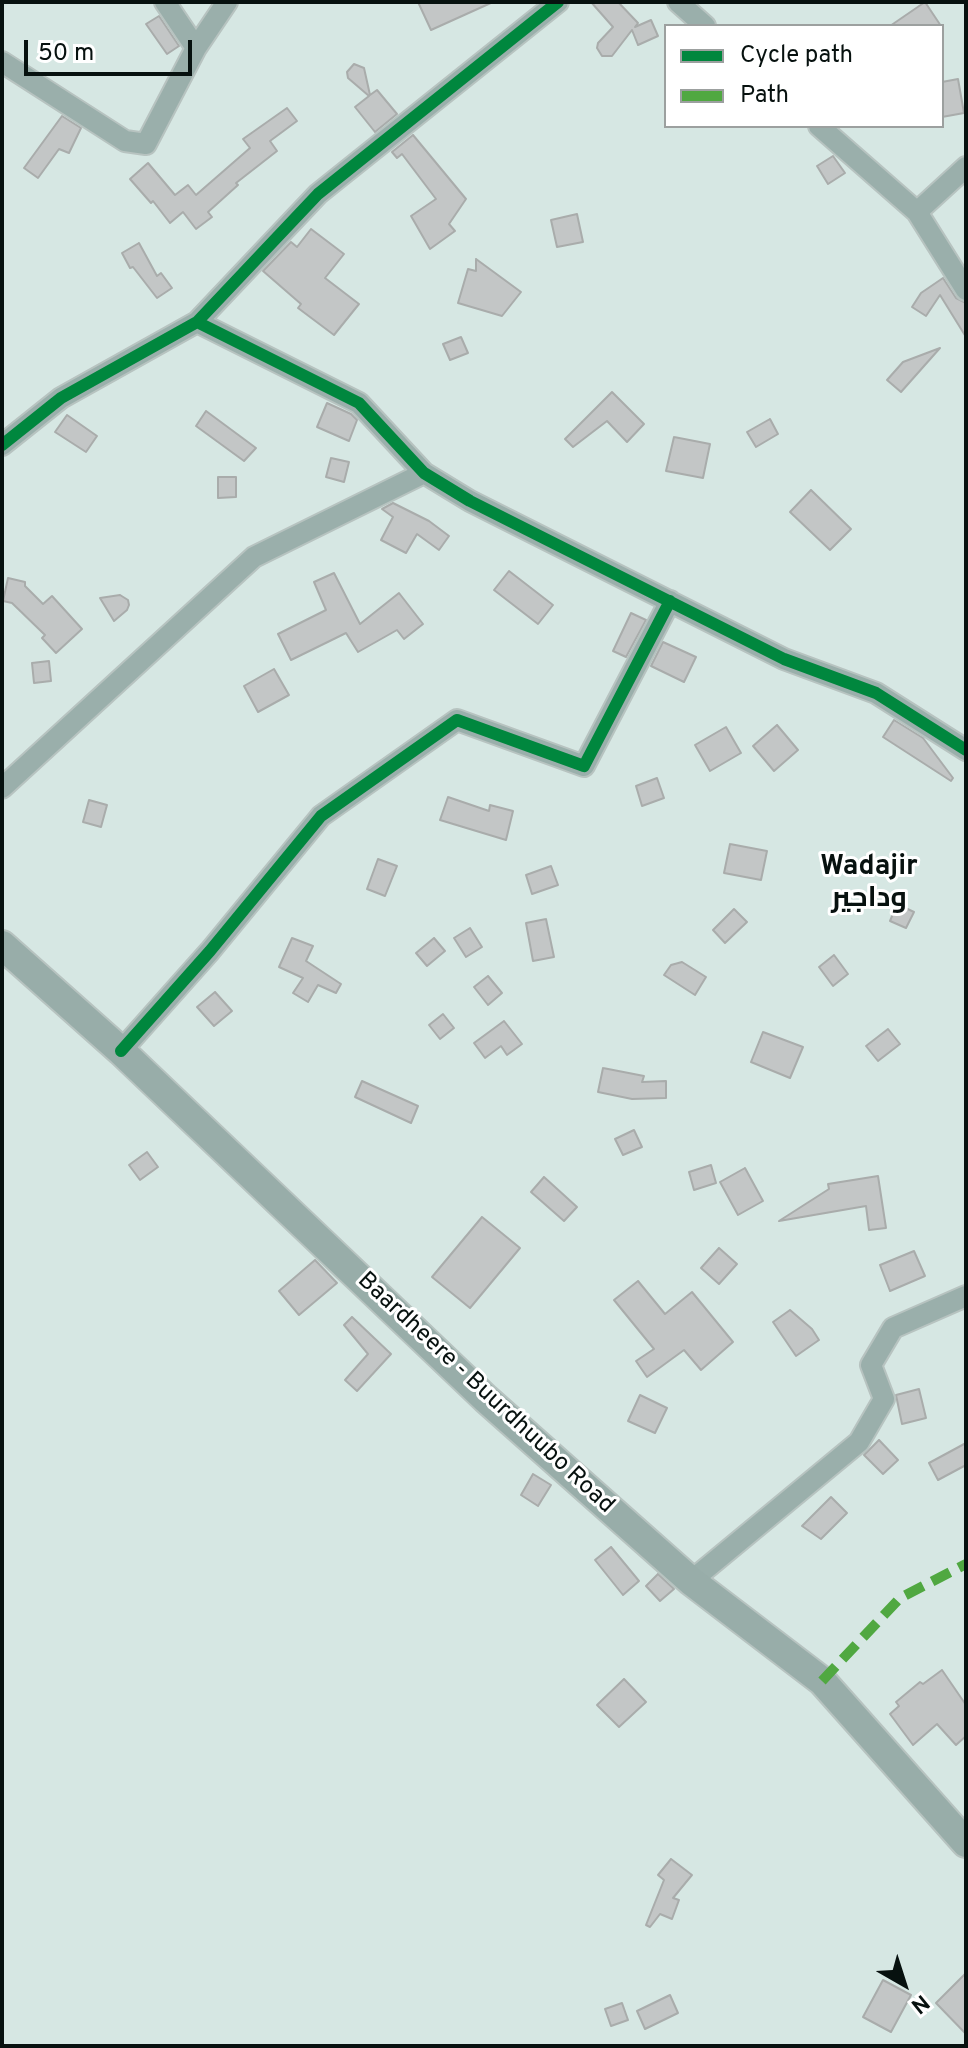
<!DOCTYPE html>
<html>
<head>
<meta charset="utf-8">
<style>
	body { margin:0 }
	#map { position:relative; width:968px; height:2048px; overflow:hidden; background:#d6e7e3; font-family:Overpass,sans-serif }
	canvas { display:block }
	.frame { position:absolute; inset:0; border:4px solid #07110f; pointer-events:none }
	.legend { position:absolute; left:664px; top:24px; width:280px; height:104px; box-sizing:border-box; background:#fff; border:2px solid #9ca09f; margin:0; padding:10px 14px; list-style:none; font-size:24px; color:#07110f }
	.legend li { display:flex; align-items:center; gap:16px; height:40px }
	.legend b { width:40px; border:2px solid #9ca09f }
	.north { position:absolute; left:864px; top:1944px; width:80px; height:80px; -webkit-text-stroke:6px #fff; paint-order:stroke; rotate:141deg; font-size:22px; font-weight:700; line-height:32px; text-align:center; color:#07110f }
	.north::after { content:''; display:block; margin:auto; width:28px; height:36px; background:#07110f; clip-path:polygon(50% 0,100% 100%,50% 72%,0 100%) }
	.scale { position:absolute; left:24px; top:40px; width:168px; height:36px; box-sizing:border-box; border:4px solid #07110f; border-top:0; padding-left:10px; font-size:24px; line-height:28px; white-space:nowrap; color:#07110f; -webkit-text-stroke:6px #fff; paint-order:stroke }
</style>
</head>
<body>
<div id="map">
<canvas width="968" height="2048"></canvas>
<div class="frame"></div>
<ul class="legend">
<li><b style="height:10px;background:#00873e"></b>Cycle path</li>
<li><b style="height:10px;background:#50a841"></b>Path</li>
</ul>
<div class="north">N</div>
<div class="scale">50 m</div>
</div>
<script>
const context = document.querySelector('canvas').getContext('2d');
context.lineJoin = 'round';
function paint(path, color) { context.fillStyle = color; context.fill(path, 'evenodd'); }
const toPath = rows => new Path2D(rows.map(r => 'M' + r).join(''));
function strokePath(path, color, width, dash) { context.strokeStyle = color; context.lineWidth = width; context.lineCap = dash ? 'butt' : 'round'; context.setLineDash(dash || []); context.stroke(path); }
function write(font, color, halo, rows, align = 'center') {
  context.font = font + ' Overpass,Cairo,sans-serif'; context.lineWidth = 6; context.setLineDash([]); context.textBaseline = 'middle'; context.strokeStyle = halo; context.fillStyle = color; for (const [text, x, y, turn = 0] of rows) {
    context.save(); context.translate(x, y); context.rotate((+turn || 0) * Math.PI / 180); context.textAlign = isNaN(turn) ? turn : align; if (halo) context.strokeText(text, 0, 0); context.fillText(text, 0, 0); context.restore();
  }
}
const building = toPath([
	[418,2,493,2,431,30,418,2],
	[591,2,618,2,638,23,635,27,651,20,658,36,638,45,632,30,612,56,602,56,597,48,598,43,613,27,591,2],
	[925,2,941,26,890,26,925,2],
	[159,16,179,46,167,54,146,24,159,16],
	[354,64,364,68,370,95,377,90,397,114,375,132,355,107,369,96,348,78,347,72,354,64],
	[958,79,964,113,942,117,942,82,958,79],
	[287,108,297,121,270,141,277,151,236,183,238,185,208,212,212,217,196,229,183,212,170,223,153,201,151,203,130,179,148,163,175,195,188,185,196,195,250,148,243,139,287,108],
	[62,116,81,128,69,153,59,149,38,178,24,168,62,116],
	[413,135,466,199,449,224,455,231,430,249,411,216,436,199,402,154,397,158,392,152,413,135],
	[833,156,845,173,828,184,817,166,833,156],
	[577,214,583,242,557,247,551,220,577,214],
	[311,229,344,254,325,278,359,304,334,335,298,308,301,304,263,271,291,242,297,247,311,229],
	[139,243,157,276,161,273,172,288,157,298,133,267,130,268,122,253,139,243],
	[476,259,521,292,502,316,458,303,468,269,476,271,476,259],
	[943,278,956,298,966,303,966,337,940,295,926,316,912,307,921,293,943,278],
	[461,337,468,353,450,360,443,344,461,337],
	[940,348,901,392,887,380,903,362,940,348],
	[612,392,644,424,627,442,607,421,573,447,565,439,612,392],
	[327,403,351,414,357,420,349,441,317,427,327,403],
	[206,411,256,448,244,461,196,426,206,411],
	[67,415,97,436,86,452,55,432,67,415],
	[770,419,778,434,756,447,747,432,770,419],
	[674,437,710,444,703,478,666,471,674,437],
	[331,458,349,462,344,482,326,477,331,458],
	[218,477,236,477,236,497,218,498,218,477],
	[811,490,851,529,830,550,790,512,811,490],
	[393,503,429,521,449,536,439,550,417,534,406,553,381,540,393,517,382,509,393,503],
	[509,571,553,605,538,624,494,590,509,571],
	[334,573,360,624,399,593,423,624,404,639,397,630,358,652,346,633,291,660,278,634,326,610,314,582,334,573],
	[8,578,25,582,25,586,43,604,52,596,82,629,56,653,42,638,45,635,12,603,3,601,8,578],
	[120,595,128,600,129,605,127,610,114,621,100,598,120,595],
	[631,613,646,620,626,657,613,651,631,613],
	[663,642,696,657,684,682,651,666,663,642],
	[49,661,51,681,34,683,32,663,49,661],
	[274,669,289,695,258,712,244,686,274,669],
	[894,720,923,738,953,778,951,781,883,737,894,720],
	[777,725,798,750,774,771,753,746,777,725],
	[726,727,741,753,710,771,695,745,726,727],
	[657,778,664,798,642,806,636,786,657,778],
	[448,797,489,811,490,805,513,811,506,840,440,820,448,797],
	[89,800,107,805,101,827,83,822,89,800],
	[730,844,767,851,761,880,724,873,730,844],
	[378,859,397,866,385,896,367,889,378,859],
	[551,866,558,885,532,894,526,875,551,866],
	[897,904,914,912,906,928,890,921,897,904],
	[734,909,747,922,725,943,713,930,734,909],
	[546,919,554,957,533,961,526,923,546,919],
	[470,928,482,947,466,957,454,938,470,928],
	[292,938,313,946,306,961,341,984,336,993,318,985,308,1002,293,993,303,978,279,967,292,938],
	[434,938,445,951,427,966,416,953,434,938],
	[834,955,848,974,833,986,819,967,834,955],
	[682,962,706,977,695,995,664,975,671,965,682,962],
	[488,976,502,993,488,1005,474,987,488,976],
	[215,992,232,1011,214,1026,197,1007,215,992],
	[443,1014,454,1028,440,1039,429,1025,443,1014],
	[504,1021,522,1044,507,1055,501,1046,485,1058,474,1043,504,1021],
	[888,1029,900,1044,878,1061,866,1046,888,1029],
	[763,1032,803,1047,790,1078,751,1062,763,1032],
	[603,1068,644,1076,642,1082,666,1081,666,1098,632,1099,598,1092,603,1068],
	[362,1081,418,1106,411,1123,355,1097,362,1081],
	[634,1130,642,1147,623,1155,615,1139,634,1130],
	[147,1152,158,1167,140,1180,129,1165,147,1152],
	[711,1165,716,1183,694,1190,689,1172,711,1165],
	[745,1168,763,1201,738,1215,720,1182,745,1168],
	[878,1176,886,1228,869,1230,866,1206,779,1221,829,1189,828,1184,878,1176],
	[544,1177,577,1207,564,1221,531,1192,544,1177],
	[482,1217,520,1248,470,1308,432,1277,482,1217],
	[719,1248,737,1264,719,1284,701,1268,719,1248],
	[914,1251,925,1276,890,1291,880,1265,914,1251],
	[315,1260,337,1283,299,1315,279,1291,315,1260],
	[638,1281,665,1314,692,1292,733,1342,701,1370,684,1350,647,1377,636,1361,654,1349,614,1300,638,1281],
	[790,1310,812,1329,819,1340,796,1356,773,1322,790,1310],
	[352,1317,391,1354,357,1391,345,1380,368,1354,344,1325,352,1317],
	[919,1389,926,1418,902,1424,896,1395,919,1389],
	[640,1395,667,1408,655,1433,628,1421,640,1395],
	[879,1440,898,1460,883,1474,864,1455,879,1440],
	[966,1443,966,1465,938,1480,929,1463,966,1443],
	[533,1474,551,1485,538,1506,521,1495,533,1474],
	[831,1497,847,1513,821,1539,802,1526,831,1497],
	[611,1547,639,1581,623,1595,595,1560,611,1547],
	[658,1574,674,1589,660,1601,646,1586,658,1574],
	[942,1670,966,1705,966,1736,956,1745,937,1724,913,1745,890,1714,899,1706,896,1702,920,1682,923,1684,942,1670],
	[624,1679,646,1702,619,1727,597,1705,624,1679],
	[671,1859,692,1875,673,1898,679,1900,672,1919,660,1914,650,1927,646,1925,664,1880,658,1875,671,1859],
	[966,1973,966,2034,936,2003,966,1973],
	[883,1980,911,1995,891,2032,863,2017,883,1980],
	[670,1995,678,2013,645,2029,637,2011,670,1995],
	[622,2003,628,2020,611,2026,605,2009,622,2003]
]);
paint(building, '#c3c6c6');
strokePath(building, '#a9acab', 2);
const street = toPath([
	[678,2,705,26],
	[196,48,227,2],
	[2,62,125,141,146,144,196,48,165,2],
	[819,126,917,212,966,290],
	[917,212,966,167],
	[197,322,359,403,424,473,470,501,784,659,876,693,966,750],
	[2,445,61,398,197,322,318,194,558,2],
	[2,788,254,557,424,473],
	[121,1051,210,951,321,816,457,720,584,766,670,601],
	[691,1581,859,1442,884,1399,871,1365,893,1328,966,1296]
]);
const secondary = toPath([
	[2,945,121,1051,486,1399,691,1581,822,1681,966,1843]
]);
strokePath(street, '#b7c3c0', 24);
strokePath(secondary, '#b7c3c0', 32);
strokePath(street, '#9aafab', 20);
strokePath(secondary, '#98ada9', 28);
strokePath(toPath([
	[822,1681,900,1598,966,1564]
]), '#50a841', 10, [20, 10]);
strokePath(toPath([
	[197,322,359,403,424,473,470,501,784,659,876,693,966,750],
	[2,445,61,398,197,322,318,194,558,2],
	[121,1051,210,951,321,816,457,720,584,766,670,601]
]), '#00873e', 12);
write('24px', '#07110f', '#fff', [
	["Baardheere - Buurdhuubo Road",485,1394,43]
]);
write('bold 28px', '#07110f', '#fff', [
	["Wadajir",869,868],
	["وداجير",869,900]
]);
</script>
</body>
</html>
